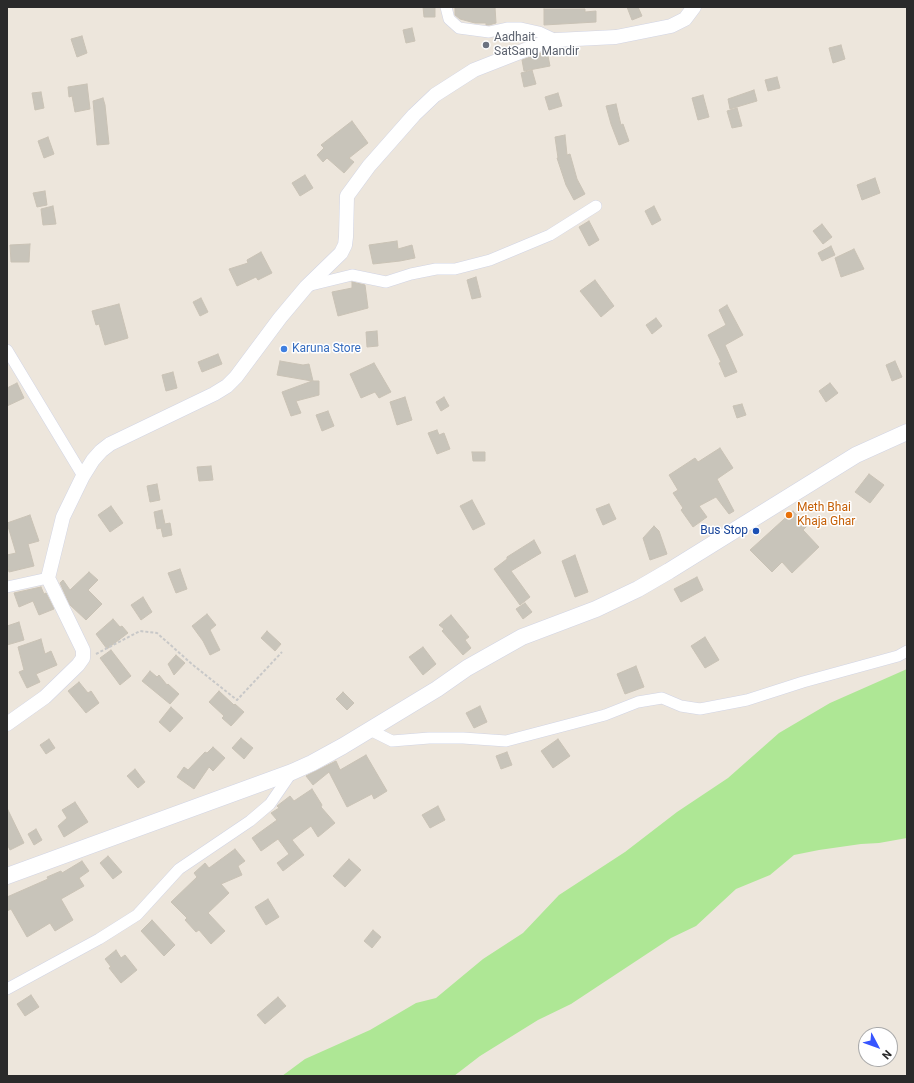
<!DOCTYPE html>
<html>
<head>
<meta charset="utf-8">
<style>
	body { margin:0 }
	#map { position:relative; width:914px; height:1083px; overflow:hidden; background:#ede6dc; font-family:Roboto,sans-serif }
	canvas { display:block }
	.frame { position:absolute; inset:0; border:8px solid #2a2a2a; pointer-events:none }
	.north { position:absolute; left:858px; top:1027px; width:40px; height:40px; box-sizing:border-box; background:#fff; border:1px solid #aaa; border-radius:50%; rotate:131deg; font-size:11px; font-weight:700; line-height:16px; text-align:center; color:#2a2a2a }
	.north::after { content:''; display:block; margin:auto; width:14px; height:18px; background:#3755ff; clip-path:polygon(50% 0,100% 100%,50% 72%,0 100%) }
</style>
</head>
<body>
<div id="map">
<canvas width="914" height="1083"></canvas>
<div class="frame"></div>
<div class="north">N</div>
</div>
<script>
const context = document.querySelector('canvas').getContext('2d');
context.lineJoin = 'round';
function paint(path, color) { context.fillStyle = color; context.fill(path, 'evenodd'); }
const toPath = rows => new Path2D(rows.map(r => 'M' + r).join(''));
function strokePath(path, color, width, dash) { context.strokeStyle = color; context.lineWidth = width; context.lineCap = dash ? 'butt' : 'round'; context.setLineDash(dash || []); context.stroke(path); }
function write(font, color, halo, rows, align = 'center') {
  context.font = font + ' Roboto,sans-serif'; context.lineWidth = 3; context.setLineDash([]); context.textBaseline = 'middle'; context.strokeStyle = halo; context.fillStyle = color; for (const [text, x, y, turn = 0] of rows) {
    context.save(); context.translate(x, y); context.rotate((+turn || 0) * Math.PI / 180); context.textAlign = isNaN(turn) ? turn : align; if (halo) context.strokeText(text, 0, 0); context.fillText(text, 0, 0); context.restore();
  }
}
paint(toPath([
	[907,669,907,838,879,843,861,844,819,850,794,855,770,875,736,889,696,926,671,938,571,1004,538,1020,480,1056,454,1076,282,1076,305,1059,370,1030,416,1003,436,998,483,959,523,933,559,895,625,852,677,812,728,778,779,733,830,703]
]), '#aee795');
const building = toPath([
	[423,7,435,7,435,17,424,17,423,7],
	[455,7,495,7,496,23,489,25,486,25,486,23,475,23,460,19,455,15,455,7],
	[627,7,638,7,642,16,632,20,627,7],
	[544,9,585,9,585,12,596,11,596,22,544,25,544,9],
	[412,28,415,41,406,43,403,30,412,28],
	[82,36,87,53,77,57,71,39,82,36],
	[841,45,845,59,833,63,829,48,841,45],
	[547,51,550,66,524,71,522,60,547,51],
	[532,70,536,84,524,87,521,73,532,70],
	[777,77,780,88,768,91,765,80,777,77],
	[87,84,90,109,75,112,72,96,69,97,68,87,87,84],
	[754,90,757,101,730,109,728,99,754,90],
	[41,92,44,108,35,110,32,93,41,92],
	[558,93,562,106,549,110,545,97,558,93],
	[703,95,709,117,698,120,692,98,703,95],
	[103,98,105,105,109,144,97,145,93,101,103,98],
	[616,104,621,125,623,124,629,141,619,145,611,124,606,106,616,104],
	[737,108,742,126,732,128,727,111,737,108],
	[352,121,368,143,349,158,354,162,344,173,327,158,323,162,317,155,324,148,321,145,352,121],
	[565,135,567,155,570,154,577,179,585,194,574,200,566,185,557,158,558,158,555,137,565,135],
	[48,137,54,154,44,158,38,141,48,137],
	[305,175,313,188,300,196,292,183,305,175],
	[875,178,880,193,862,200,857,185,875,178],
	[45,191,47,205,37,207,33,193,45,191],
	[53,206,56,224,43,225,41,209,53,206],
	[654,206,661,220,652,225,645,211,654,206],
	[589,221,599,240,589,246,579,227,589,221],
	[822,224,832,237,823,244,813,231,822,224],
	[397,241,398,249,412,245,415,258,400,261,373,264,369,245,397,241],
	[30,244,29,262,11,262,10,245,30,244],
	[831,246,835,255,822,261,818,253,831,246],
	[854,249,864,269,841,277,835,258,854,249],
	[261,252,272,273,258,280,256,277,237,286,229,269,248,263,247,260,261,252],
	[476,277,481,297,472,299,467,280,476,277],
	[595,280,614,306,601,317,580,291,595,280],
	[352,282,365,285,368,308,338,316,332,292,352,288,352,282],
	[201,298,208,312,200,316,193,302,201,298],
	[119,304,128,338,105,345,99,324,96,325,92,311,119,304],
	[727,305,743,335,725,345,737,372,725,377,719,363,721,362,708,335,726,325,719,310,727,305],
	[656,318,662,326,652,334,646,325,656,318],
	[377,331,378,346,367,347,366,332,377,331],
	[218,354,222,364,202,372,198,362,218,354],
	[280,361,303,365,309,364,313,381,319,381,319,395,296,401,301,413,291,416,282,392,312,381,277,375,280,361],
	[895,361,902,377,892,381,886,365,895,361],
	[374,363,391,392,379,398,375,392,361,398,350,374,374,363],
	[173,372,177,388,166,391,162,375,173,372],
	[17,383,24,398,7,406,7,388,17,383],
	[830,383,838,393,826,402,819,391,830,383],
	[405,397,412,420,397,425,390,402,405,397],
	[444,397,449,406,441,411,436,402,444,397],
	[742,404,746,415,737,418,733,406,742,404],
	[328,411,334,426,322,431,316,415,328,411],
	[437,430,439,435,444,433,450,449,437,454,428,433,437,430],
	[720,448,733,468,717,479,734,511,729,514,716,497,699,506,707,517,693,527,681,510,683,508,673,493,678,490,669,475,695,458,698,462,720,448],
	[472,452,485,452,485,461,473,461,472,452],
	[211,466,213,480,199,481,197,467,211,466],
	[869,474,884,485,870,503,855,492,869,474],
	[157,484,160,500,150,502,147,486,157,484],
	[472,500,485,524,473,530,460,506,472,500],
	[609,504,616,519,603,525,596,509,609,504],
	[111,506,123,523,110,532,98,515,111,506],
	[162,510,165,524,170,523,172,535,163,537,161,528,157,529,154,512,162,510],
	[793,511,807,526,803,530,819,547,792,573,782,562,772,572,750,550,793,511],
	[30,515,39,541,28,544,34,566,9,572,7,562,7,555,16,553,7,523,30,515],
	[654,526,659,531,667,554,650,560,643,538,654,526],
	[534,540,541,553,511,571,530,597,520,605,494,569,507,559,507,557,534,540],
	[575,555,588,592,575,597,562,561,575,555],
	[180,569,187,589,176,593,168,573,180,569],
	[89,572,98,580,88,590,102,604,86,620,70,605,60,583,63,580,70,590,89,572],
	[697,577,703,590,681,602,674,589,697,577],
	[41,587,44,594,46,593,54,609,39,615,33,601,19,607,14,593,41,587],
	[143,597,152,612,141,620,131,605,143,597],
	[525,603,532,612,523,619,516,609,525,603],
	[207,614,216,625,210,630,220,650,210,655,203,641,192,626,207,614],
	[451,615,469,637,465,640,471,648,463,655,442,631,444,629,439,625,451,615],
	[113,619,120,627,122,626,128,633,107,649,96,634,113,619],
	[19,622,24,640,7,645,7,626,19,622],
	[267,631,281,644,275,651,261,638,267,631],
	[705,637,719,660,705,668,691,646,705,637],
	[41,639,45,654,51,651,57,665,36,674,40,682,27,688,19,672,24,670,18,647,41,639],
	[423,647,436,664,423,675,409,657,423,647],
	[111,650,131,676,120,685,100,658,111,650],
	[176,655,185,663,174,675,168,664,176,655],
	[636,666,644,687,625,694,617,674,636,666],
	[150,671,157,677,159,675,167,685,168,684,179,694,170,704,142,681,150,671],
	[79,682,88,693,91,691,99,703,86,713,68,691,79,682],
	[219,691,234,705,235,704,244,712,231,726,222,718,224,716,209,702,219,691],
	[343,692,354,703,347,710,336,699,343,692],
	[480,706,487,722,474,728,466,713,480,706],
	[171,707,183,718,170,732,159,722,171,707],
	[241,738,253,748,244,759,232,748,241,738],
	[49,739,55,748,46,754,40,745,49,739],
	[558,739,570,756,553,768,541,751,558,739],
	[213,747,225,758,213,771,209,767,194,789,177,777,184,767,188,770,205,752,207,753,213,747],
	[507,752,512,765,501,769,496,756,507,752],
	[366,755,387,791,374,799,372,794,347,807,329,772,313,785,306,776,336,761,340,770,366,755],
	[135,769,145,782,138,788,127,776,135,769],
	[312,789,322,805,321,807,335,823,318,837,311,826,292,840,304,855,283,871,277,863,289,854,278,839,261,851,252,838,277,820,271,813,279,808,277,806,290,796,294,801,312,789],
	[75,802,88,822,64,837,58,826,67,818,62,810,75,802],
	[438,806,445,820,430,828,422,815,438,806],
	[7,808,24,843,10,850,7,844,7,808],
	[36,829,42,840,34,845,28,834,36,829],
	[235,849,245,861,238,866,242,875,221,884,229,893,208,913,225,931,211,944,199,930,196,932,185,920,187,918,171,902,197,877,194,873,205,863,209,868,235,849],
	[108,856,122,872,113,879,100,863,108,856],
	[349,859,361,870,345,887,333,876,349,859],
	[82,861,89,871,79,878,84,886,61,899,73,920,55,931,50,923,27,937,11,909,7,911,7,897,48,879,47,877,61,871,62,873,82,861],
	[268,899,279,917,266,925,255,907,268,899],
	[152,920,175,945,164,956,141,931,152,920],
	[373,930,381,937,372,948,364,941,373,930],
	[116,950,121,958,125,955,137,970,121,983,109,968,111,967,105,959,116,950],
	[31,995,39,1007,25,1016,17,1004,31,995],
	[278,997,286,1006,265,1024,257,1015,278,997]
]);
paint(building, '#c8c4ba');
strokePath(building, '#c9c2b5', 1);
const minor = toPath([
	[446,7,449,19,459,28,489,32,507,28,521,28,539,32,556,40],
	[307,286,352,275,386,282,411,274,436,269,455,269,490,260,550,235,596,206],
	[7,350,83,476],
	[7,587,48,578],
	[370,730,392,741,429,738,463,738,506,741,605,715,638,702,662,698,681,706,700,709,747,700,803,682,898,656,907,651],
	[7,989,99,939,137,915,179,869,250,821,270,804,292,772]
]);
const tertiary = toPath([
	[7,724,45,697,78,665,83,658,83,650,48,578,63,517,83,476,93,460,101,451,110,444,214,394,227,386,236,377,280,318,306,287,341,253,345,245,346,237,347,196,369,166,414,115,435,95,474,70,543,43,556,40,616,37,671,26,685,19,694,7]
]);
const secondary = toPath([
	[7,876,292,772,312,763,343,746,437,689,467,668,522,637,596,609,638,589,669,571,856,455,907,432]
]);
strokePath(minor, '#d1d4e4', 12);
strokePath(tertiary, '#d1d4e4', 15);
strokePath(secondary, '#d1d4e4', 17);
strokePath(toPath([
	[96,654,140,631,157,633,193,665,237,700,282,652]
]), '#c8c8c8', 2, [3, 2]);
strokePath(minor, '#fff', 11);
strokePath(tertiary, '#fff', 14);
strokePath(secondary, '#fff', 16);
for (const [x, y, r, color] of [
	[486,45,4,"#6b7280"],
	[284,349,4,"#3f7fe0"],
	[789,515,4,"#e8710a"],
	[756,531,4,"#1a4fb4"]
]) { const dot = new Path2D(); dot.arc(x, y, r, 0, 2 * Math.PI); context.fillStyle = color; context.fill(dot); strokePath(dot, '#fff', 1.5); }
write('12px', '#5b616d', '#fff', [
	["Aadhait",494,38],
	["SatSang Mandir",494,52]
], 'left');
write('12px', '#366cbe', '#fff', [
	["Karuna Store",292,349]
], 'left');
write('12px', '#c56008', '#fff', [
	["Meth Bhai",797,508],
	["Khaja Ghar",797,522]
], 'left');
write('12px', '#164399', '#fff', [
	["Bus Stop",748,531]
], 'right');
</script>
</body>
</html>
